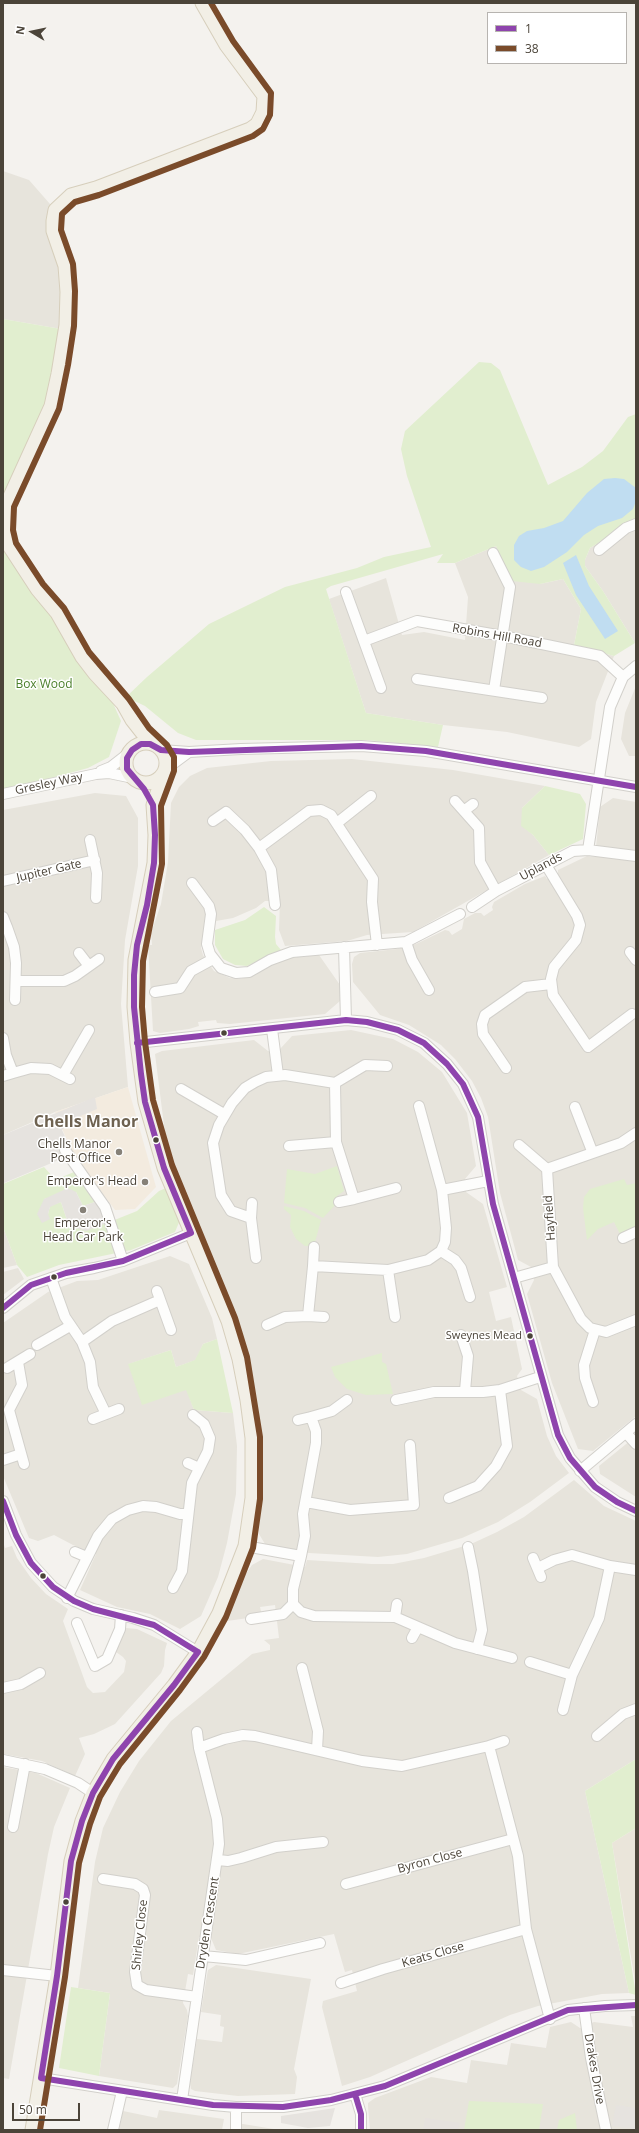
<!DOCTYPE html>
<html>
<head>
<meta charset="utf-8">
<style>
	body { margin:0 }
	#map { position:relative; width:639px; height:2133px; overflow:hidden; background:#f4f2ee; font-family:"Open Sans",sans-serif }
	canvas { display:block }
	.frame { position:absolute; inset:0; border:4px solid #4b4439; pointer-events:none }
	.legend { position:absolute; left:487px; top:12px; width:140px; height:52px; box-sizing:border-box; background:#fff; border:1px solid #b7b4b0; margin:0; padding:5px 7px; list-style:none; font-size:12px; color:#4b4439 }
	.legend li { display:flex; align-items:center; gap:8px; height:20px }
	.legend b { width:20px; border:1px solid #b7b4b0 }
	.north { position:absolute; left:12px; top:12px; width:40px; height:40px; -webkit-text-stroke:3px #fff; paint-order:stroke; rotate:279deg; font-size:11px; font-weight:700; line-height:16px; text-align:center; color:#4b4439 }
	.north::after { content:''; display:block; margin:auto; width:14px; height:18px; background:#4b4439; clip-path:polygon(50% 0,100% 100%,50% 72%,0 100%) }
	.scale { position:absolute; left:12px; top:2103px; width:68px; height:18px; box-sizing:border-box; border:2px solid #4b4439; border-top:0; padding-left:5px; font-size:12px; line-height:14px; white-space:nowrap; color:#4b4439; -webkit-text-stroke:3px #fff; paint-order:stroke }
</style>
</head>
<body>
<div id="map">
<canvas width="639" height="2133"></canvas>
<div class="frame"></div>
<ul class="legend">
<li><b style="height:5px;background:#8e44ad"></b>1</li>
<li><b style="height:5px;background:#7a4b2a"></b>38</li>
</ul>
<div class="north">N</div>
<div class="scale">50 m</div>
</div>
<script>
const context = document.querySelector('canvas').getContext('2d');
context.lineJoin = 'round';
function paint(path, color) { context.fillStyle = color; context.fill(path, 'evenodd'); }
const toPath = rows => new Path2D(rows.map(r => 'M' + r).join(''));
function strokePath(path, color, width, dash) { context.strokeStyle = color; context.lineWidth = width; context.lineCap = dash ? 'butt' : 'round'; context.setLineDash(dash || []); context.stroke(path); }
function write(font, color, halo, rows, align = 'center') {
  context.font = font + ' "Open Sans",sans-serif'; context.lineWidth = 3; context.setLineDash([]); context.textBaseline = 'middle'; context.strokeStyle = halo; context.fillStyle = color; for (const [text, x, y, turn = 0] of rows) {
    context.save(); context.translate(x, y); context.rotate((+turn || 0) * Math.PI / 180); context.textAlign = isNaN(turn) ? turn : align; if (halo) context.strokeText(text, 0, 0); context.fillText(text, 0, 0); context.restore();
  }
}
paint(toPath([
	[3,171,29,180,50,204,51,232,62,267,61,329,3,319],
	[636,520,636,643,635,643,603,591,585,566,585,560,590,548],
	[496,546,540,584,563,579,581,609,574,645,614,656,596,702,591,739,579,747,507,732,443,725,366,713,329,599,386,578,402,635,424,632,465,640,468,597,455,563],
	[636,686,636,756,629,756,621,739,625,713],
	[352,759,453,770,545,786,522,808,526,829,533,835,549,855,413,932,367,935,347,941,285,946,279,930,280,901,265,901,256,908,233,918,205,923,201,948,203,955,214,971,230,978,239,979,254,976,275,962,287,958,319,955,340,985,340,1001,325,1014,230,1024,217,1023,216,1020,198,1022,199,1026,189,1029,160,1033,153,1031,148,945,152,945,151,933,161,904,168,862,171,803,179,787,190,776,207,768,271,761],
	[95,793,126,796,138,818,138,866,125,940,121,1004,128,1087,55,1112,3,1135,3,810],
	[613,798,636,802,636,1416,593,1451,578,1449,552,1383,527,1294,534,1280,531,1267,518,1260,500,1193,488,1117,481,1098,472,1081,455,1059,441,1045,409,1025,380,1015,353,982,352,964,354,957,360,953,397,949,416,944,445,930,449,931,452,935,462,929,464,919,475,913,481,913,484,916,493,910,492,907,494,902,525,884,545,876,547,879,558,874,558,870,587,856,595,857,600,807],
	[351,1030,393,1039,418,1052,442,1072,467,1113,476,1166,465,1179,466,1192,483,1204,507,1287,489,1292,496,1321,511,1317,522,1369,517,1376,521,1390,537,1399,547,1436,556,1456,569,1473,530,1502,498,1522,462,1538,407,1554,378,1557,309,1553,285,1550,265,1544,259,1534,261,1443,253,1381,237,1320,181,1186,166,1141,155,1054,162,1051,254,1040,268,1051,280,1049,292,1036],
	[3,1227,17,1265,3,1268],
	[170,1256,189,1264,212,1318,217,1339,203,1344,196,1360,176,1367,171,1350,129,1364,187,1390,194,1410,233,1413,237,1446,236,1494,227,1543,218,1577,201,1616,180,1629,150,1614,117,1607,80,1590,96,1554,73,1545,54,1535,38,1541,29,1538,3,1476,3,1323,48,1292,77,1281,98,1280],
	[18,1268,24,1279,3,1295,3,1272],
	[636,1436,636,1497,600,1474,599,1466],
	[574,1480,604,1506,636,1521,636,1759,585,1791,629,1993,602,1994,538,2006,510,2015,370,2077,342,2086,322,2007,323,2001,357,1991,352,1970,345,1972,334,1934,238,1954,216,1950,211,1938,199,1937,193,1975,188,1974,183,2003,187,2010,188,2016,177,2084,173,2088,99,2076,110,1993,78,1988,95,1862,103,1828,120,1792,139,1761,171,1721,252,1654,270,1650,270,1645,264,1640,279,1638,275,1605,260,1607,262,1616,227,1621,243,1578,252,1565,263,1559,305,1567,307,1560,372,1564,393,1564,424,1558,471,1544,497,1532,524,1517],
	[3,1542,5,1548,12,1546,17,1558,31,1578,46,1594,68,1609,63,1621,87,1687,93,1693,105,1692,124,1672,126,1661,123,1657,116,1652,126,1628,137,1629,167,1643,165,1650,164,1666,161,1673,115,1724,94,1734,79,1738,85,1754,75,1776,42,1761,3,1754],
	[3,1767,36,1773,70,1788,54,1827,48,1854,9,2079,3,2078],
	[216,1965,311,1979,294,2069,297,2077,295,2094,238,2096,195,2091,191,2089,190,2082,197,2039,222,2042,224,2027,220,2026,221,2015,201,2012,207,1975,208,1970],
	[631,2016,636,2016,636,2130,370,2130,368,2107,368,2103,375,2098,431,2077,467,2083,471,2060,507,2065,511,2043,546,2048,550,2027,571,2022,580,2028,594,2022,633,2027],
	[159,2110,224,2119,222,2130,119,2130,123,2111,157,2118],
	[242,2124,243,2124,280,2130,241,2130]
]), '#e7e4dc');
paint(toPath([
	[128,1087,156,1187,135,1209,115,1210,73,1154,55,1112]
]), '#f3ebdf');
paint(toPath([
	[425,2118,460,2123,458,2130,423,2130]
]), '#e6e2de');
paint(toPath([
	[636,1828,636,1987,612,1843]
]), '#eae5da');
paint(toPath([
	[3,319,61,329,48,397,3,500],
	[479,362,491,363,500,370,548,485,582,467,603,451,628,417,636,414,636,520,590,548,585,560,585,566,603,591,635,643,614,656,574,645,581,609,563,579,540,584,512,581,496,546,455,563,437,563,443,554,331,586,326,589,366,713,443,725,438,747,367,740,196,740,178,733,145,706,126,697,147,677,209,624,285,587,357,568,384,557,431,547,407,476,401,449,405,431],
	[3,542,112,701,121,721,109,757,88,768,3,791],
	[545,786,580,794,586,804,583,839,549,855,533,835,521,826,522,808],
	[264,907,276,916,275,937,276,944,281,950,247,966,235,965,223,959,215,945,215,930,245,920],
	[337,1166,344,1191,337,1196,338,1202,323,1218,305,1208,284,1203,287,1169,315,1174],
	[44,1167,53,1177,62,1177,74,1172,98,1201,83,1206,76,1192,44,1199,48,1214,50,1206,61,1202,69,1226,107,1223,137,1211,159,1191,166,1188,180,1220,175,1232,131,1250,59,1265,27,1277,17,1265,3,1227,3,1184],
	[624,1179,627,1185,636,1183,636,1227,620,1234,614,1222,598,1229,587,1240,583,1208,584,1197,590,1189],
	[284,1206,304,1211,321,1220,314,1246,305,1246,296,1239,290,1227,291,1215,284,1209],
	[217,1339,233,1413,194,1410,186,1390,142,1405,128,1364,171,1350,176,1367,195,1360,203,1344],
	[382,1353,382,1362,386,1364,393,1394,366,1395,347,1389,335,1377,331,1367],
	[636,1759,636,1828,612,1843,636,1995,629,1993,585,1791],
	[71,1987,110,1993,99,2076,59,2068],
	[469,2101,543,2104,539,2130,464,2130],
	[575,2113,577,2130,557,2130,559,2120]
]), '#e1eecf');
paint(toPath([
	[95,1097,97,1109,71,1120,62,1130,73,1154,4,1183,3,1135],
	[68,1188,76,1192,83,1206,98,1201,107,1223,86,1231,69,1226,61,1202,50,1207,48,1214,50,1219,42,1223,37,1214,44,1199],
	[616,2105,636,2108,636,2129,612,2126],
	[335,2108,330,2126,308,2128,281,2123,281,2116]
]), '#e6e3df');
paint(toPath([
	[615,478,624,479,636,488,636,501,633,509,622,518,598,526,584,535,567,552,544,567,531,571,521,567,514,560,514,545,519,536,527,531,544,528,563,521,587,493,604,479],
	[576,555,589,586,618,631,605,639,576,595,563,563]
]), '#c0ddf1');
const minor = toPath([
	[599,550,626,528,636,524],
	[493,553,510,587,494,690],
	[346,592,381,688],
	[364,641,417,621,503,636,600,656,623,677],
	[417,679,542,698],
	[161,750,189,752,241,749,361,746,426,751,636,787],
	[166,769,189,752],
	[101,771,111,767,129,753],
	[3,794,96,774,109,773,133,778],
	[455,801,479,828,480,862,496,891],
	[465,810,473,804],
	[213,821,226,812,245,830,259,848,271,870,275,905],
	[337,823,371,796],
	[90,840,97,873,96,898],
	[259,848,309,811,321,810,331,815,373,879,372,902,377,945],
	[588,850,610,707,623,677,636,666],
	[546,865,577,916,580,925,576,940,554,967,551,979,553,995,588,1047,632,1014],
	[3,881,95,860],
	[192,883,209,906,211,914,207,944,210,954,221,968,236,973,249,972,270,960,292,952,406,942,460,914],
	[472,907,496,891,573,851,588,850,636,856],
	[3,917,7,927,3,929],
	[7,927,14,947,16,963,15,1000],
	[406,942,412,960,429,990],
	[344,947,346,1020],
	[630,952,636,960],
	[79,953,89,966],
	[17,981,64,981,75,976,99,959],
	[155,992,180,988,191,971,213,959],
	[272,1029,278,1075],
	[3,1038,6,1055,13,1073,3,1076],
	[137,1043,346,1020,367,1022,398,1030,424,1043,447,1064,463,1084,478,1117,493,1204,558,1435,570,1458,595,1487,617,1502,636,1511],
	[506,1068,483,1034,482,1024,485,1015,525,987,551,984],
	[13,1073,31,1068,50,1069,70,1079],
	[63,1075,89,1030],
	[335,1083,365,1065,387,1066],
	[181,1089,224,1114],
	[575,1107,592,1151],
	[519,1145,547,1169,553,1267,581,1319,590,1328,606,1332,636,1320],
	[289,1146,336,1142],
	[65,1150,105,1207,123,1261],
	[547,1169,621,1143,636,1133],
	[442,1190,488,1181],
	[339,1202,354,1199],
	[251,1218,252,1203],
	[623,1238,636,1232],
	[441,1251,455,1260,461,1268,470,1297],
	[256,1258,251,1218,231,1211,221,1195,213,1143,219,1125,232,1103,245,1088,255,1082,266,1077,285,1075,335,1083,336,1142,354,1199,396,1188],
	[313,1266,314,1247],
	[388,1270,395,1317],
	[51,1278,65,1317,82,1342,90,1362,93,1387,106,1414],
	[514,1278,553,1267],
	[157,1291,171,1330],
	[3,1308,31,1285,66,1273,94,1268,123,1261,191,1233],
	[308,1316,324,1317],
	[267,1325,285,1317,308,1316,313,1266,388,1270,428,1260,441,1251,445,1242,446,1228,442,1190,419,1106],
	[461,1335,468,1356,465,1391],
	[82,1342,112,1321,160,1300],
	[37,1345,70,1326],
	[18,1362,22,1385,9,1410,24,1464],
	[7,1368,30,1354],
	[396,1400,434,1392,483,1392,500,1390],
	[593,1402,585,1378,584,1365,595,1330],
	[93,1419,119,1409],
	[298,1420,311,1417],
	[626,1433,636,1444],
	[3,1460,21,1454],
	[188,1463,199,1468],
	[580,1471,636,1424],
	[449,1498,478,1486,496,1466,507,1446,500,1390,540,1377],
	[3,1501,16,1535,31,1563,53,1587,74,1601,93,1609,133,1618,154,1625,198,1652],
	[306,1502,350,1510,414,1505,410,1445],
	[245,1546,301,1556,305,1536,303,1514,316,1443,316,1431,311,1417,332,1411,347,1400],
	[468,1547,473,1571,482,1630,477,1649],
	[75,1552,87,1557],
	[533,1558,541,1577],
	[610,1566,636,1570],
	[538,1568,554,1560,572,1555,610,1566,599,1618,572,1675,563,1710],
	[173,1588,182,1571,192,1483,208,1451,210,1438,204,1424,193,1415],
	[67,1598,98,1536,112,1519,128,1510,143,1506,156,1507,180,1514,188,1514],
	[293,1604,301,1612,314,1616,395,1617,455,1643,512,1658],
	[395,1617,397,1604],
	[251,1619,283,1614,293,1604,293,1589,301,1556],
	[77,1623,95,1666,107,1659,120,1629,121,1615],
	[412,1638,418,1627],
	[530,1662,572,1675],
	[302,1668,318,1731,317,1750],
	[3,1688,21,1684,40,1673],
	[197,1732,199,1748],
	[597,1736,623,1714,636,1709],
	[489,1746,504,1741],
	[3,1760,45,1769,78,1783,93,1793],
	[13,1827,25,1764],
	[218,1860,228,1861,241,1858,276,1847,323,1842],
	[103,1879,135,1884,143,1889,145,1895,135,1972,137,1985,146,1990,197,1997],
	[346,1884,513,1839],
	[203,1956,246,1960,320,1943],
	[3,1970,57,1976],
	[341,1983,383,1969,526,1929],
	[584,2008,591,2058,606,2130],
	[41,2078,213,2105,236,2107,283,2107,331,2100,385,2086,568,2010,605,2006,636,2005],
	[355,2094,361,2114,361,2130],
	[182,2100,219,1844,217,1819,199,1748,224,1739,243,1735,255,1736,362,1761,402,1766,489,1746,518,1856,526,1929,550,2019],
	[113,2130,122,2091],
	[236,2130,236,2107]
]);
const major = toPath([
	'126 763a20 20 0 1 1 40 0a20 20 0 1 1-40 0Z',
	[157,746,143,734,132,720,123,704,95,674,82,657,57,613,37,589,9,546,5,531,5,517,6,505,51,406,58,374,66,325,67,292,65,266,53,231,53,221,55,210,71,195,96,188,250,129,257,124,263,112,264,96,226,45,202,3],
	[32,2130,57,1976,71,1861,82,1821,93,1793,113,1759,174,1685,198,1652,219,1613,245,1546,252,1498,252,1438,247,1400,239,1359,228,1321,164,1168,145,1102,137,1043,134,1007,135,960,154,863,155,835,153,805,163,775]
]);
strokePath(minor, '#d2d0cb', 12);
strokePath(major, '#d6cebb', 15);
strokePath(minor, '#fdfdfc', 10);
strokePath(major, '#f2efe6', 13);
strokePath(toPath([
	[137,1043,346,1020,367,1022,398,1030,424,1043,447,1064,463,1084,478,1117,493,1204,558,1435,570,1458,595,1487,617,1502,636,1511],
	[191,1233,164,1168,145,1102,141,1074,134,1007,134,975,137,945,147,905,154,863,155,835,153,805,144,789,127,769,127,758,132,750,141,744,150,744,161,750,189,752,361,746,426,751,636,787],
	[3,1308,31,1285,66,1273,123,1261,191,1233],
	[3,1501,16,1535,31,1563,53,1587,74,1601,93,1609,154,1625,198,1652],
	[41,2078,213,2105,283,2107,331,2100,385,2086,568,2010,636,2005],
	[41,2078,57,1976,71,1861,82,1821,93,1793,113,1759,174,1685,198,1652],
	[355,2094,361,2114,361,2130]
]), '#8e44ad', 6);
strokePath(toPath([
	[40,2130,65,1977,79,1863,90,1824,100,1797,120,1764,180,1690,204,1657,226,1617,253,1548,260,1499,260,1437,247,1357,235,1318,172,1165,153,1100,145,1042,142,1007,143,961,162,864,161,806,174,771,174,757,167,745,149,728,129,699,89,652,64,608,43,584,16,543,13,530,14,507,59,409,68,365,74,326,75,291,73,264,61,230,62,214,75,202,99,195,253,136,263,129,270,115,271,93,233,41,211,3]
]), '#7a4b2a', 6);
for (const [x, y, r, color] of [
	[224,1033,3.5,"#4b4439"],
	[156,1140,3.5,"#4b4439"],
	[119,1152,4,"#868178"],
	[145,1182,4,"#868178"],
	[83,1210,4,"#868178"],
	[54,1277,3.5,"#4b4439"],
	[530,1336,3.5,"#4b4439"],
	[43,1576,3.5,"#4b4439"],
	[66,1902,3.5,"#4b4439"]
]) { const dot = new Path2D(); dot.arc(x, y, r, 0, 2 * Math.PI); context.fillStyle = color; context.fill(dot); strokePath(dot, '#fff', 1.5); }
write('11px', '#4b4439', '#fff', [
	["Sweynes Mead",522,1336]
], 'right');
write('12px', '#4b4439', '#fff', [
	["Robins Hill Road",497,636,10],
	["Gresley Way",49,784,-12],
	["Uplands",541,867,-28],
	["Jupiter Gate",49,871,-13],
	["Hayfield",550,1218,-94],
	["Byron Close",430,1861,-15],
	["Dryden Crescent",208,1923,-81],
	["Shirley Close",140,1935,-84],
	["Keats Close",433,1955,-16],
	["Drakes Drive",594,2069,80]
]);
write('12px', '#4a7f2a', '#fff', [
	["Box Wood",44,685]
]);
write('12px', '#4b4439', '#fff', [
	["Chells Manor",111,1145],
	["Post Office",111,1159],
	["Emperor's Head",137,1182],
	["Emperor's",83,1224,"center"],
	["Head Car Park",83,1238,"center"]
], 'right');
write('bold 16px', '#6e6250', '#fff', [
	["Chells Manor",86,1122]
]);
</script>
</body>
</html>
